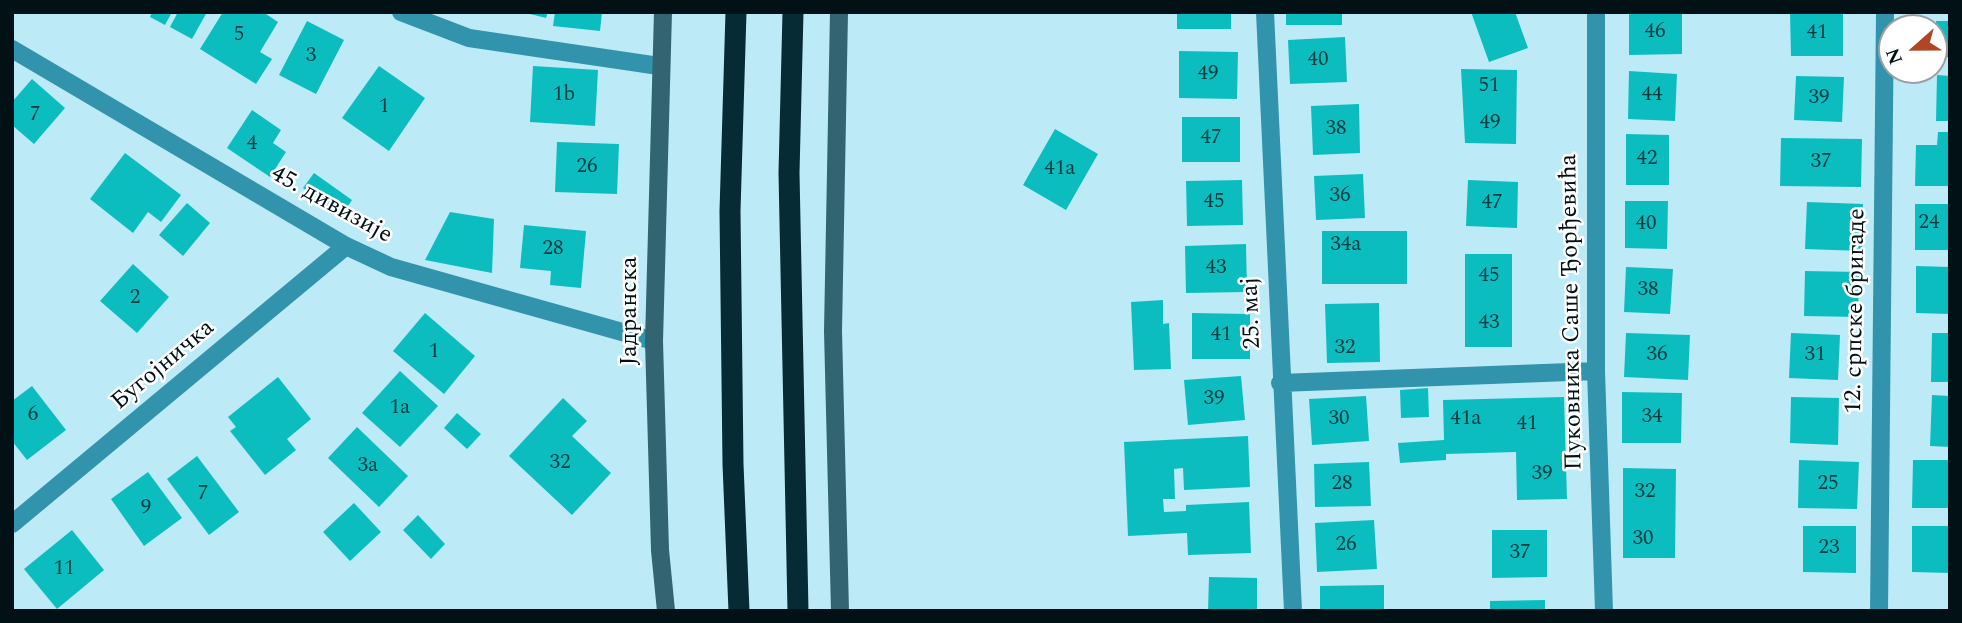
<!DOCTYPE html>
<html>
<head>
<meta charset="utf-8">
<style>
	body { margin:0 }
	#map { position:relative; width:1962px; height:623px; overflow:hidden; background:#bceaf7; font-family:Spectral,serif }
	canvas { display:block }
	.frame { position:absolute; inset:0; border:14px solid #021115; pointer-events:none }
	.north { position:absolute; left:1878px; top:14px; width:70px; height:70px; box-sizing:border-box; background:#fff; border:2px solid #9aa0a1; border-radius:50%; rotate:249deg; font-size:19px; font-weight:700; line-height:28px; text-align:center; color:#021115 }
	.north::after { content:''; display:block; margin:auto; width:24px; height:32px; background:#af4727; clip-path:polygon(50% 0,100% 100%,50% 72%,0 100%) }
</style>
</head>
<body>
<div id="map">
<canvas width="1962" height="623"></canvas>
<div class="frame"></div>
<div class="north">N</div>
</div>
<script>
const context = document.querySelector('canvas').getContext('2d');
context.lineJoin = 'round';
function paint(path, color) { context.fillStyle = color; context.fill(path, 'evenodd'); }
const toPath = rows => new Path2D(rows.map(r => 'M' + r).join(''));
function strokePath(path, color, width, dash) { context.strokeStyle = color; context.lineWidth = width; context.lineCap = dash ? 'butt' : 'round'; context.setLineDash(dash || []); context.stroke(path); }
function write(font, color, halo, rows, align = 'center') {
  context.font = font + ' Spectral,serif'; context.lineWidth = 5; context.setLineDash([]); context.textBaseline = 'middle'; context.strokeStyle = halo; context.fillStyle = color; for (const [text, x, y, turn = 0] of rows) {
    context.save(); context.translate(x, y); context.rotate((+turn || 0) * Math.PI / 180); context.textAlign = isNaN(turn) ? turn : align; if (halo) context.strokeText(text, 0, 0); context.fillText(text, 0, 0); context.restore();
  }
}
paint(toPath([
	[152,12,172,12,165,25,150,17],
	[178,12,207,12,192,39,170,27],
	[223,12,263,12,278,22,260,52,272,59,256,84,200,49],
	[522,12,548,12,546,18],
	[555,12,602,12,600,31,553,26],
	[1177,12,1231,12,1231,29,1177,29],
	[1286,12,1342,12,1342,25,1286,25],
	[1471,12,1515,12,1528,48,1489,62],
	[1629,12,1682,12,1682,54,1629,55],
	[1790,12,1843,12,1843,56,1791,56],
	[307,21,344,40,316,94,279,75],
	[1936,21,1950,21,1950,57,1937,57],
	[1345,37,1347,82,1290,84,1288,40],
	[1179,51,1238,52,1237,99,1179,98],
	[379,66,425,98,389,151,342,118],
	[533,66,598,70,595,126,530,122],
	[1461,69,1517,70,1516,144,1465,143],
	[1629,71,1677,74,1675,121,1628,119],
	[1937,75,1950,76,1950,121,1936,121],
	[1796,76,1844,77,1842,122,1794,120],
	[32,79,65,108,34,144,12,125,12,102],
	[1359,104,1360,153,1313,155,1311,106],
	[252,110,281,130,273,143,286,152,270,177,227,148],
	[1182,117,1240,117,1240,162,1182,162],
	[1055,129,1098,154,1066,210,1023,185],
	[1938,132,1950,132,1950,186,1915,186,1916,145,1937,145],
	[1626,134,1669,135,1669,185,1626,185],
	[1781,138,1862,139,1861,187,1780,186],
	[557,142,619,144,617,194,555,192],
	[125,153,181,195,161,222,148,212,133,233,90,199],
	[314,173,352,200,341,216,303,188],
	[1363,174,1365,218,1316,220,1314,176],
	[1242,180,1243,225,1187,226,1186,181],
	[1468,180,1518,182,1517,228,1466,226],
	[1625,201,1668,201,1667,249,1625,248],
	[1807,202,1863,204,1862,251,1805,249],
	[187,203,210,223,183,256,159,235],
	[1915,204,1950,204,1950,250,1915,250],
	[450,212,494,219,492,273,425,260],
	[524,225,586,231,581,288,550,285,551,271,520,268],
	[1322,231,1407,231,1407,284,1322,284],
	[1246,244,1247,292,1186,293,1185,246],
	[1465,254,1512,254,1512,347,1465,347],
	[133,264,169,297,137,333,100,301],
	[1916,266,1950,267,1950,314,1916,313],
	[1626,267,1673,269,1670,314,1624,312],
	[1805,271,1859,272,1858,317,1804,316],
	[1163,300,1163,324,1169,323,1171,369,1134,370,1131,302],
	[1379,303,1380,362,1327,363,1325,304],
	[425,313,475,356,444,394,393,351],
	[1192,313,1250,314,1250,359,1192,359],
	[1626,333,1690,335,1688,380,1624,377],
	[1791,333,1840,335,1838,380,1789,378],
	[1932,333,1950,333,1950,382,1931,382],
	[400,371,438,406,400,447,362,413],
	[1241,376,1245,420,1188,425,1184,380],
	[278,377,311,419,287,439,296,450,265,475,230,431,236,427,228,417],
	[32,386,66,430,27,460,12,441,12,401],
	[1428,388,1429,417,1401,418,1400,390],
	[1622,392,1682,393,1681,443,1622,443],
	[1932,395,1950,396,1950,447,1930,446],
	[1366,396,1369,441,1312,445,1309,399],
	[1564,397,1567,499,1517,500,1516,452,1446,454,1446,460,1400,463,1398,443,1444,440,1443,400],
	[1791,397,1839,398,1838,445,1790,443],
	[563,398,587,421,572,436,611,473,572,515,509,456],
	[457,413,481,434,467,449,444,428],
	[357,427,408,476,379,507,328,458],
	[1248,436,1250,487,1184,490,1183,468,1174,469,1175,499,1163,499,1164,512,1186,511,1186,505,1249,502,1251,553,1188,555,1187,533,1128,536,1124,442],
	[197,456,239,512,209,535,167,479],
	[1799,460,1859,462,1857,509,1798,508],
	[1913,460,1950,460,1950,508,1912,508],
	[1369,462,1371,506,1315,507,1314,464],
	[1623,468,1676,469,1675,558,1623,558],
	[148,472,182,518,144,546,111,499],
	[354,503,381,532,350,561,323,532],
	[418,515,445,544,431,559,403,530],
	[1374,520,1377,569,1317,572,1315,523],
	[1803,526,1856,526,1856,573,1803,572],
	[1912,526,1950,526,1950,573,1912,572],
	[72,530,104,570,57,609,24,569],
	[1492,530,1547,530,1547,577,1492,578],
	[1209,577,1257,578,1257,611,1208,611],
	[1384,585,1384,611,1320,611,1320,586],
	[1545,600,1545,611,1490,611,1490,601]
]), '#0cbdc0');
strokePath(toPath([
	[401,12,469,38,659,66],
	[1265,12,1293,611],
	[1596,12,1596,371,1604,611],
	[12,49,346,246,391,267,654,341],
	[1280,383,1596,371],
	[12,524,346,246],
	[1879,611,1885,12]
]), '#3194ac', 18);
strokePath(toPath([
	[663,12,654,341,660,550,666,611],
	[839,12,833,331,840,611]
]), '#326471', 18);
strokePath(toPath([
	[736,12,730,211,733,464,739,611],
	[793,12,789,173,798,611]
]), '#072b34', 21);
write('21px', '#043c40', null, [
	["46",1655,33],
	["41",1817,34],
	["5",239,36],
	["3",311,57],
	["40",1318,61],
	["49",1208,75],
	["51",1489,87],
	["1b",564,96],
	["44",1652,96],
	["39",1819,99],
	["1",384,108],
	["7",35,116],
	["49",1490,124],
	["38",1336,130],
	["47",1211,139],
	["4",252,145],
	["42",1647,160],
	["37",1821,163],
	["26",587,168],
	["41a",1060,170],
	["36",1340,197],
	["45",1214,203],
	["47",1492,204],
	["24",1929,224],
	["40",1646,225],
	["34a",1346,246],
	["28",553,250],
	["43",1216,269],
	["45",1489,277],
	["38",1648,291],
	["2",135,299],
	["43",1489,324],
	["41",1221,336],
	["32",1345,349],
	["1",434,353],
	["36",1657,356],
	["31",1815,356],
	["39",1214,400],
	["1a",400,409],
	["6",33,416],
	["34",1652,418],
	["30",1339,420],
	["41a",1466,420],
	["41",1527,425],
	["32",560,464],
	["3a",368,467],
	["39",1542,475],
	["28",1342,485],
	["25",1828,485],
	["32",1645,493],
	["7",203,495],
	["9",146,509],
	["30",1643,540],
	["26",1346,546],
	["23",1829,549],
	["37",1520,554],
	["11",64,570]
]);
write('24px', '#021115', '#fff', [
	["45. дивизије",331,206,29],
	["Јадранска",631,311,-90],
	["12. српске бригаде",1857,311,-89],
	["Пуковника Саше Ђорђевића",1573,312,-91],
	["25. мај",1253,313,-92],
	["Бугојничка",164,366,-40]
]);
</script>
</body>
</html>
